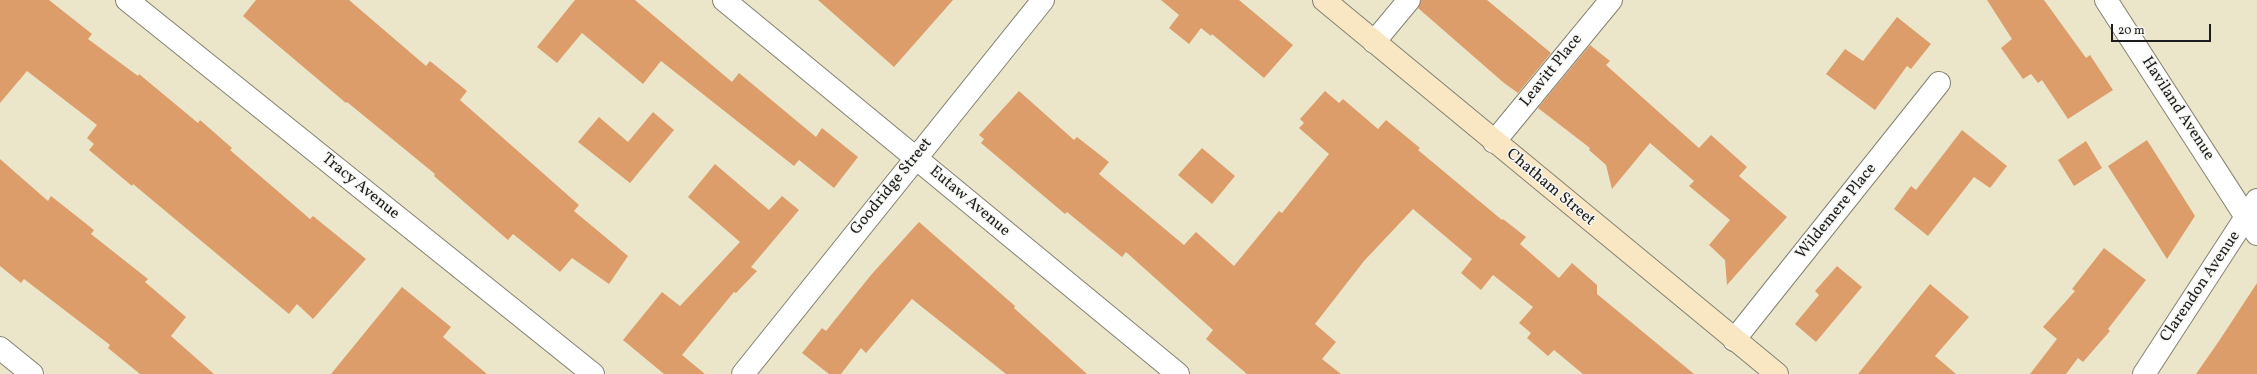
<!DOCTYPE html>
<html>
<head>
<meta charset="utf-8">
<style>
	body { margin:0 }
	#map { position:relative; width:2257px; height:374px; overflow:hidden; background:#ebe6ca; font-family:Vollkorn,serif }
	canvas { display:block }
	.scale { position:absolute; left:2111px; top:24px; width:100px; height:18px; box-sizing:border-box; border:2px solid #1c1c1c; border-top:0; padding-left:5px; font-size:12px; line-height:14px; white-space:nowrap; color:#1c1c1c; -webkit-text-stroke:3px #f6f6f2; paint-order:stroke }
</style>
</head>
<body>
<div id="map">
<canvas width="2257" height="374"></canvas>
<div class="scale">20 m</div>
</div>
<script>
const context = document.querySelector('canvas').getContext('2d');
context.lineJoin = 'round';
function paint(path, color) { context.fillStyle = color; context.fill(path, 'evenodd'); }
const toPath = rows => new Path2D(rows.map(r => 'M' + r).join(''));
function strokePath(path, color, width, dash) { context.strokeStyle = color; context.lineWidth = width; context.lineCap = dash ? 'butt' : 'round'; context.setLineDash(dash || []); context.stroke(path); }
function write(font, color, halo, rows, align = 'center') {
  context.font = font + ' Vollkorn,serif'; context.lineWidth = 3; context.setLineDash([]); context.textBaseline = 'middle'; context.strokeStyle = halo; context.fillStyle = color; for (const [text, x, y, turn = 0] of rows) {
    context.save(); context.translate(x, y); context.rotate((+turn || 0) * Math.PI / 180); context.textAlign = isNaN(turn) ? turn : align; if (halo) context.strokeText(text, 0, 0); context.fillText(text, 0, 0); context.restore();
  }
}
paint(toPath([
	[0,0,49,0,92,34,88,39,138,76,139,74,198,123,200,120,232,148,230,150,310,219,313,216,366,259,313,319,297,304,289,314,133,184,132,186,89,150,94,144,87,138,97,125,27,71,0,103],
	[256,0,349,0,426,66,430,61,467,91,460,100,579,205,574,211,628,256,609,284,572,258,560,272,513,234,508,240,434,176,435,174,347,102,346,103,243,16],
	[575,0,635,0,732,82,739,73,816,137,822,128,858,157,834,188,799,160,794,166,661,61,643,84,582,33,557,63,537,47],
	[818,0,953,0,894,67],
	[1161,0,1239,0,1293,45,1264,78,1212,34,1211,36,1201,28,1189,44,1169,28,1179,15],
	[1421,0,1487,0,1551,53,1518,93,1504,83,1418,8],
	[1987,0,2044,0,2086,58,2090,55,2113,90,2068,119,2042,80,2038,83,2031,74,2023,79,2001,48,2012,39],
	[1897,17,1931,44,1911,69,1907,66,1875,110,1826,74,1845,49,1863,61],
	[1590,45,1610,61,1606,65,1699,148,1711,135,1747,167,1739,176,1787,217,1727,285,1725,260,1709,245,1730,220,1689,186,1694,181,1650,143,1612,189,1606,165,1589,150,1590,148,1538,108],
	[1019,91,1074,140,1077,137,1109,162,1099,174,1184,245,1196,232,1234,266,1279,211,1282,213,1329,154,1299,128,1304,123,1300,119,1325,91,1339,103,1343,99,1378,129,1386,120,1420,148,1418,150,1502,220,1503,219,1526,237,1520,244,1559,278,1572,263,1597,285,1597,294,1694,374,1583,374,1554,350,1548,356,1527,338,1531,333,1519,323,1533,307,1493,275,1481,290,1461,273,1472,259,1413,209,1364,261,1315,324,1336,342,1322,359,1341,374,1247,374,1206,339,1213,330,1126,252,1122,257,1067,212,1065,214,981,143,984,139,979,135],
	[653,112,674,130,630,183,578,142,599,117,628,142],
	[1962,130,2007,166,1990,188,1974,177,1928,236,1894,209,1911,186,1916,190],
	[2147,140,2195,216,2167,259,2108,166],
	[2086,141,2102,168,2074,186,2058,160],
	[1202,148,1235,176,1212,204,1178,175],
	[0,159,48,201,51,196,94,230,91,234,148,279,145,282,186,317,171,336,214,374,140,374,108,348,110,345,24,279,21,283,0,266],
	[715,164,769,210,782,196,799,210,751,267,757,271,736,293,734,292,682,355,705,374,664,374,623,340,662,292,680,306,740,242,688,197],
	[919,222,1015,306,1014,308,1087,374,1006,374,912,299,866,353,861,348,841,374,829,374,802,353,822,328,826,331,871,275],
	[2104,248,2146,280,2108,329,2110,331,2083,362,2078,358,2066,374,2030,374,2057,339,2043,327,2075,291,2072,289],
	[1837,266,1862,287,1816,342,1795,324,1819,295,1815,291],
	[2257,283,2257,374,2196,374,2219,341],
	[1930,284,1969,317,1935,356,1956,374,1858,374],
	[402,287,451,327,443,337,487,374,331,374]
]), '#dd9d6a');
const minor = toPath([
	[127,0,593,374],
	[724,0,1178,374],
	[2106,0,2257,234],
	[1374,42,1409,0],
	[1494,142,1611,0],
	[1734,340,1939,83],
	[0,348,32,374],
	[2144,374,2257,200]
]);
const tertiary = toPath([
	[743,374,1043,0]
]);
const secondary = toPath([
	[1324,0,1777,374]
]);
strokePath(minor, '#848173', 24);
strokePath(tertiary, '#848173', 24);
strokePath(secondary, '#848173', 24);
strokePath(minor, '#fff', 22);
strokePath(tertiary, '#fff', 22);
strokePath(secondary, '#f9e7c3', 22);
write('16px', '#1c1c1c', '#f6f6f2', [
	["Leavitt Place",1552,71,-51],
	["Haviland Avenue",2177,109,57],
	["Tracy Avenue",360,187,39],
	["Goodridge Street",892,187,-51],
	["Chatham Street",1550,188,40],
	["Eutaw Avenue",969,202,40],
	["Wildemere Place",1837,212,-51],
	["Clarendon Avenue",2201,287,-56]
]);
</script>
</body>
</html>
